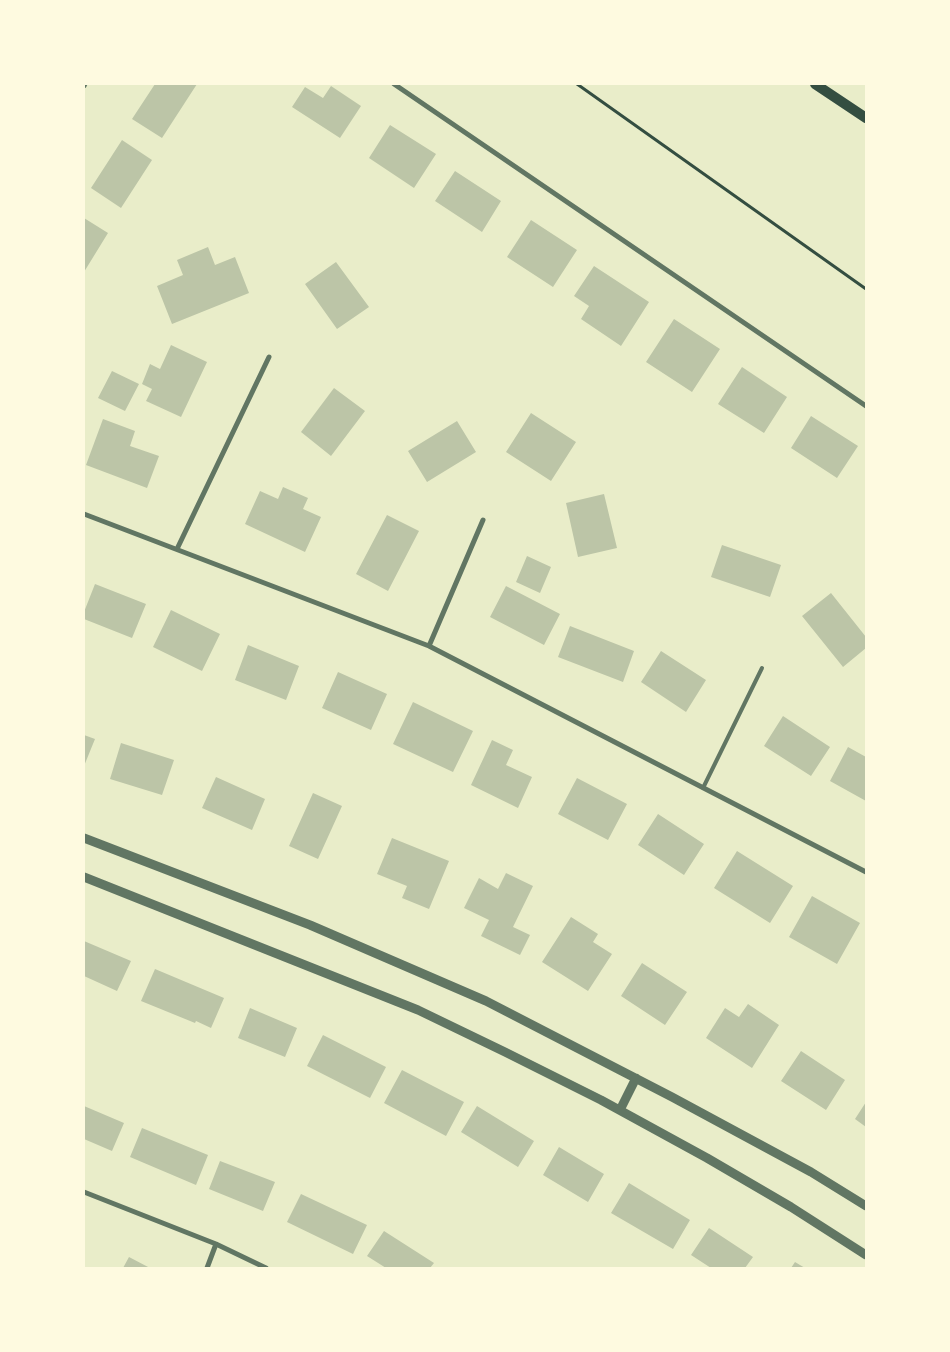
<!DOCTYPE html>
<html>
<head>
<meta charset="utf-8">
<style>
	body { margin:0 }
	#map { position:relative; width:950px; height:1352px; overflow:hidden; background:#e9edc9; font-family:Arial,sans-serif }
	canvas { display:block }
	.frame { position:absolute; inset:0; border:85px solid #fefae0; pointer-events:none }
</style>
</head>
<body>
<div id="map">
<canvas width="950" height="1352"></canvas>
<div class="frame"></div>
</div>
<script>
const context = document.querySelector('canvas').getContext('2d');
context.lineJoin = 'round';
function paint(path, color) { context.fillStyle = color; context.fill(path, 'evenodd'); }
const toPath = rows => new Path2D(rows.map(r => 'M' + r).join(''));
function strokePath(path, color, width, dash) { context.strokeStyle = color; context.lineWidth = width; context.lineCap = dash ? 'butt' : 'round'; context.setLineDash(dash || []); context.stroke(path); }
paint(toPath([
	[155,84,197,84,162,138,132,119],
	[331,86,361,106,340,138,292,107,305,87,323,98],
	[390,125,436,154,414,188,369,158],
	[122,140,152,160,121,208,91,188],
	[455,171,501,201,482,232,435,201],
	[84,218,108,233,84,272],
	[531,220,577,250,553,287,507,257],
	[208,247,215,265,235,257,249,293,172,324,157,286,183,275,177,260],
	[336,262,369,307,337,329,305,284],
	[594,266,649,302,621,346,581,319,589,306,574,296],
	[674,319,720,349,692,392,646,362],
	[171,345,207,362,181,417,146,401,152,389,142,384,150,364,160,369],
	[742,367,787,397,764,433,718,404],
	[112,371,139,384,125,411,98,398],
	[334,388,365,411,331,456,301,432],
	[531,413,576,442,551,481,506,452],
	[811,416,858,446,837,478,791,448],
	[103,419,135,431,130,446,159,456,147,488,86,465],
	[457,421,476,452,427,482,408,451],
	[283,487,308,498,303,509,321,517,305,552,245,524,260,491,278,499],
	[604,494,617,548,578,557,566,503],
	[387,515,419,531,388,591,356,574],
	[722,545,781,565,770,597,711,577],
	[527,556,551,567,540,593,516,582],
	[95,584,146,604,132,638,84,619,84,612],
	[506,586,560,614,544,645,490,617],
	[831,593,866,637,866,648,843,667,802,616],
	[171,610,220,634,202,671,153,647],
	[570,626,634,651,623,682,558,657],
	[248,645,299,666,286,700,235,680],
	[661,651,706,680,686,712,641,682],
	[338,672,387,694,371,730,322,708],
	[413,702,473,731,453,772,393,744],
	[783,716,830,747,811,776,764,746],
	[84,735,95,739,84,766],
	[492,740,513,750,506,765,532,777,518,808,471,785],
	[121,743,174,760,162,795,110,779],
	[848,747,866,757,866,801,830,781],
	[216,777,265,799,252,830,202,808],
	[577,778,627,804,608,840,558,814],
	[313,793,342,806,318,859,289,846],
	[658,814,704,844,684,875,638,845],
	[392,838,449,861,429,909,402,898,407,886,377,874],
	[737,851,793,886,770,923,714,888],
	[506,873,533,886,513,927,530,935,520,955,481,936,489,920,464,908,479,878,498,889],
	[812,896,860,923,837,964,789,937],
	[571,917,598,934,593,942,612,954,588,991,542,962],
	[84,941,131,961,117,991,84,976],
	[642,963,687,992,665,1025,621,996],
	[155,969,224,998,211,1028,196,1021,195,1023,141,1001],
	[748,1004,779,1025,752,1068,706,1038,725,1008,739,1017],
	[250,1008,297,1028,285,1057,238,1038],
	[323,1035,386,1067,370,1098,307,1066],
	[801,1051,845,1080,826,1110,781,1081],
	[402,1070,464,1102,446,1136,384,1103],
	[866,1102,866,1127,855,1119],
	[84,1106,124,1123,112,1151,84,1139],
	[477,1106,534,1141,518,1167,461,1132],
	[142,1128,208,1155,196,1185,130,1157],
	[559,1147,604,1174,588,1202,543,1175],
	[220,1161,275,1182,263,1211,209,1189],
	[629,1183,690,1220,673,1249,611,1213],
	[301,1194,367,1225,353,1254,287,1222],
	[709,1228,753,1257,745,1268,711,1268,691,1255],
	[384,1231,434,1263,430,1268,386,1268,367,1256],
	[129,1257,150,1268,123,1268],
	[795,1262,805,1268,791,1268]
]), '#bcc5a7');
strokePath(toPath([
	[577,84,866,289]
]), '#344e41', 3);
strokePath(toPath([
	[703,788,762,668]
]), '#617663', 4);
strokePath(toPath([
	[394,84,866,406],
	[84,86,85,84],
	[84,514,429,646,866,872],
	[177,549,269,357],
	[429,646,483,520],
	[84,1192,216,1244,266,1268],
	[207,1268,216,1244]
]), '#617663', 5);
strokePath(toPath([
	[84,838,310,925,486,1001,672,1097,811,1172,866,1206],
	[84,877,418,1010,505,1052,601,1100,707,1158,791,1207,866,1255],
	[620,1110,636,1078]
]), '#617663', 9);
strokePath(toPath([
	[815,84,866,118]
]), '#344e41', 10);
</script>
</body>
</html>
